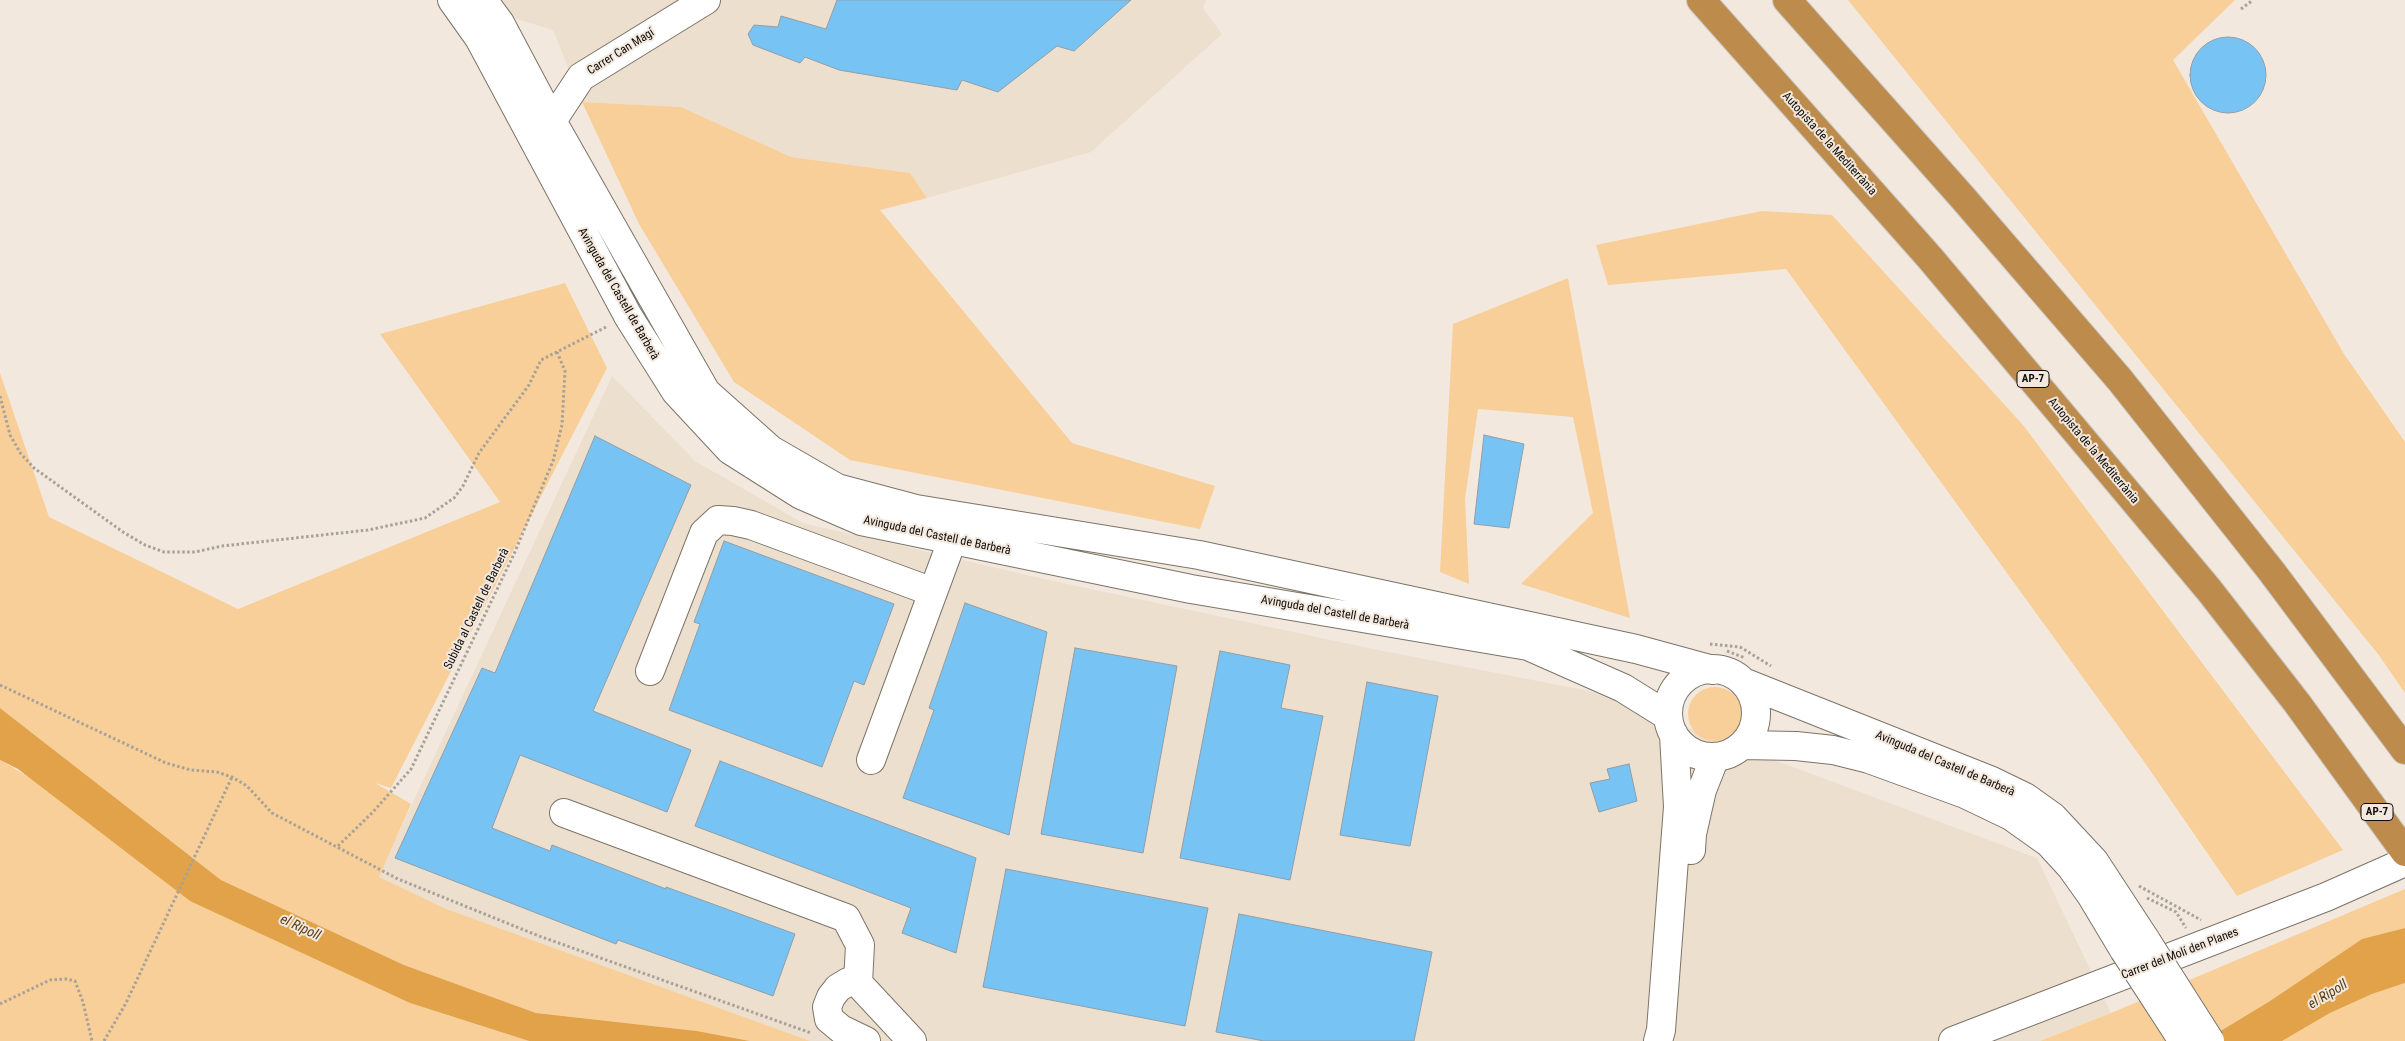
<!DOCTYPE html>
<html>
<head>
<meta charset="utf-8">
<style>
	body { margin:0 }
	canvas { display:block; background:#f2e8dd }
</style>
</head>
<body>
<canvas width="2405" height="1041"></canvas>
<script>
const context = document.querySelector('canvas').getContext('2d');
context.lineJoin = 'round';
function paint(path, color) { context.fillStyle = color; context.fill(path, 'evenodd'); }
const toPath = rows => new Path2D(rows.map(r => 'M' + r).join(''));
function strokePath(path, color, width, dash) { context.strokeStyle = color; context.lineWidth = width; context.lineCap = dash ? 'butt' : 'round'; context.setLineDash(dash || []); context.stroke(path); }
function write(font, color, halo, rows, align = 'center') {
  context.font = font + ' "Roboto Condensed",sans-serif'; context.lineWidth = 4; context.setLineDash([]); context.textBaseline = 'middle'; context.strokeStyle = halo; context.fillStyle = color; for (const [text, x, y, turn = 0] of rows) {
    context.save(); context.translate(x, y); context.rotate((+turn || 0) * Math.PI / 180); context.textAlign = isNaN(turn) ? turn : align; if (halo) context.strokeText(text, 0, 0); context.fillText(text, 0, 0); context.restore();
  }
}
paint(toPath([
	[454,0,1206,0,1203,8,1222,34,1091,152,927,198,910,173,791,157,681,107,582,102,553,30],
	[612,376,695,461,803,523,1044,579,1373,649,1589,691,2037,858,2111,1013,2040,1041,810,1041,444,908,378,877]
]), '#eddfcd');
paint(toPath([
	[1848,0,2235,0,2173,60,2344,354,2405,442,2405,693,2378,654],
	[582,102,681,107,791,157,910,173,927,198,880,210,1072,443,1215,486,1200,529,850,460,734,382,639,224],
	[1762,211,1832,215,2023,425,2343,850,2237,896,2145,763,1786,269,1608,285,1596,245],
	[1568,278,1630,618,1521,584,1593,513,1573,417,1478,409,1465,499,1469,584,1440,572,1453,324],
	[565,283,607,368,391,788,375,783,411,804,379,877,444,908,810,1041,750,1041,697,1031,536,1013,404,965,221,880,0,708,0,373,49,517,238,609,500,502,380,334],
	'1688 714a27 27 0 1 1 54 0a27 27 0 1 1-54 0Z',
	[0,760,410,1003,529,1041,0,1041],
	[2405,889,2405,928,2362,939,2270,1001,2204,1041,2040,1041,2111,1013],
	[2405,983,2405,1041,2282,1041,2330,1013,2372,994]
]), '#f9cf99');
paint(toPath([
	[0,708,221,880,404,965,536,1013,697,1031,750,1041,529,1041,410,1003,190,901,18,769,0,760],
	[2405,928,2405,983,2372,994,2330,1013,2282,1041,2204,1041,2270,1001,2362,939]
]), '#e1a249');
const building = toPath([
	[837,0,1131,0,1074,51,1057,46,998,92,962,80,957,90,839,70,805,57,800,63,753,45,748,34,754,25,778,27,781,16,826,29,837,0],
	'2190 75a38 38 0 1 1 76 0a38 38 0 1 1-76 0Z',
	[1484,435,1524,444,1509,528,1474,524,1484,435],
	[595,436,691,485,593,711,691,750,667,812,520,755,492,828,550,851,552,845,666,889,666,887,795,934,773,996,618,940,616,944,395,858,482,668,495,673,595,436],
	[724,541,894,604,864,685,854,681,822,767,669,710,700,624,694,622,724,541],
	[965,603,1047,632,1009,835,903,798,934,710,929,708,965,603],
	[1075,648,1177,666,1143,853,1041,834,1075,648],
	[1220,651,1290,665,1281,708,1323,716,1290,880,1180,858,1220,651],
	[1367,682,1438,696,1410,846,1340,835,1367,682],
	[720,761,976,858,956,953,902,933,911,908,695,826,720,761],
	[1629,764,1637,801,1599,812,1590,783,1610,779,1607,769,1629,764],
	[1006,869,1208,908,1185,1026,983,987,1006,869],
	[1239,914,1432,952,1414,1041,1264,1041,1216,1032,1239,914]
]);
paint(building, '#77c4f4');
strokePath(building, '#929ea7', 1);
const minor = toPath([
	[452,0,479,38,628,316,676,392,730,450,801,495,861,521,1191,589,1528,646,1623,688,1668,716],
	[483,0,500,23,552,121,706,392,771,450,837,488,916,509,1199,555,1636,649,1713,670],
	[552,121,581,77,706,0],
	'1668 713a44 44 0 1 1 88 0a44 44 0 1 1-88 0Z',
	[650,671,704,533,718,520,733,521,751,525,933,592],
	[1743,682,1992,781,2025,797,2053,817,2094,861,2147,942],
	[1742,745,1796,746,1833,750,1869,759,1965,794,2011,816,2049,843,2071,867,2091,895,2124,950],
	[871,760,953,538],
	[564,813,846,918,860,945,858,983],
	[1691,850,1692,834,1702,790,1715,757],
	[866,1041,841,1029,829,1019,827,1007,831,997,838,988,848,982,858,983,912,1041],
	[1658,1041,1661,1030,1678,807,1674,735],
	[1953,1041,2326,897,2405,862]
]);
const highway = toPath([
	[1701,0,1930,258,2116,479,2209,590,2297,703,2405,852],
	[1787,0,1963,198,2120,380,2272,572,2405,750]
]);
strokePath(minor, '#7c7469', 30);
strokePath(highway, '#cac9c9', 30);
strokePath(toPath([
	[2241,9,2253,0],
	[0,396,10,435,21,454,34,468,123,532,145,545,164,552,195,552,222,546,368,530,425,518,454,498,463,486,479,453,529,385,541,360,608,326],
	[1710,644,1740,647,1771,666],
	[1727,651,1745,658],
	[0,685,166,763,191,770,217,772,232,777,247,786,272,813,398,879,539,936,811,1033],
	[338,846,373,812,411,769,514,554,553,461,562,425,565,371,557,352],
	[2139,886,2201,920],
	[2147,898,2176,912,2186,928],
	[0,1004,50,980,66,979,75,981,83,1002,92,1041],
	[104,1041,126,1003,232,777]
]), '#a8a198', 3, [2.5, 2.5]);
strokePath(minor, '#fff', 28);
strokePath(highway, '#bd8c4c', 28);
const minorBridge = toPath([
	[2147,942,2210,1041],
	[2124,950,2183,1041]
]);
strokePath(minorBridge, '#7c7469', 30, []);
strokePath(minorBridge, '#fff', 28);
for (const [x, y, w] of [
	[2033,379,32],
	[2377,812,32]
]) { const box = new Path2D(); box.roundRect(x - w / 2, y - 8.5, w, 17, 4); context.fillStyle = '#f2e8dd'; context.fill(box); strokePath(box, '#0e0b08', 1); }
write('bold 11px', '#0e0b08', null, [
	["AP-7",2033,379],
	["AP-7",2377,812]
]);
write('12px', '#0e0b08', '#f2e8dd', [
	["Carrer Can Magí",621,52,-32],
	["Autopista de la Mediterrània",1829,144,48],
	["Avinguda del Castell de Barberà",618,294,60],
	["Autopista de la Mediterrània",2093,451,50],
	["Avinguda del Castell de Barberà",937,536,12],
	["Subida al Castell de Barberà",477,609,-64],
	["Avinguda del Castell de Barberà",1335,613,10],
	["Avinguda del Castell de Barberà",1945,764,23],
	["Carrer del Molí den Planes",2180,954,-21]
]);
write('italic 14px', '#5a401b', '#f2e8dd', [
	["el Ripoll",300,928,25],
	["el Ripoll",2328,995,-31]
]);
</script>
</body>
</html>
